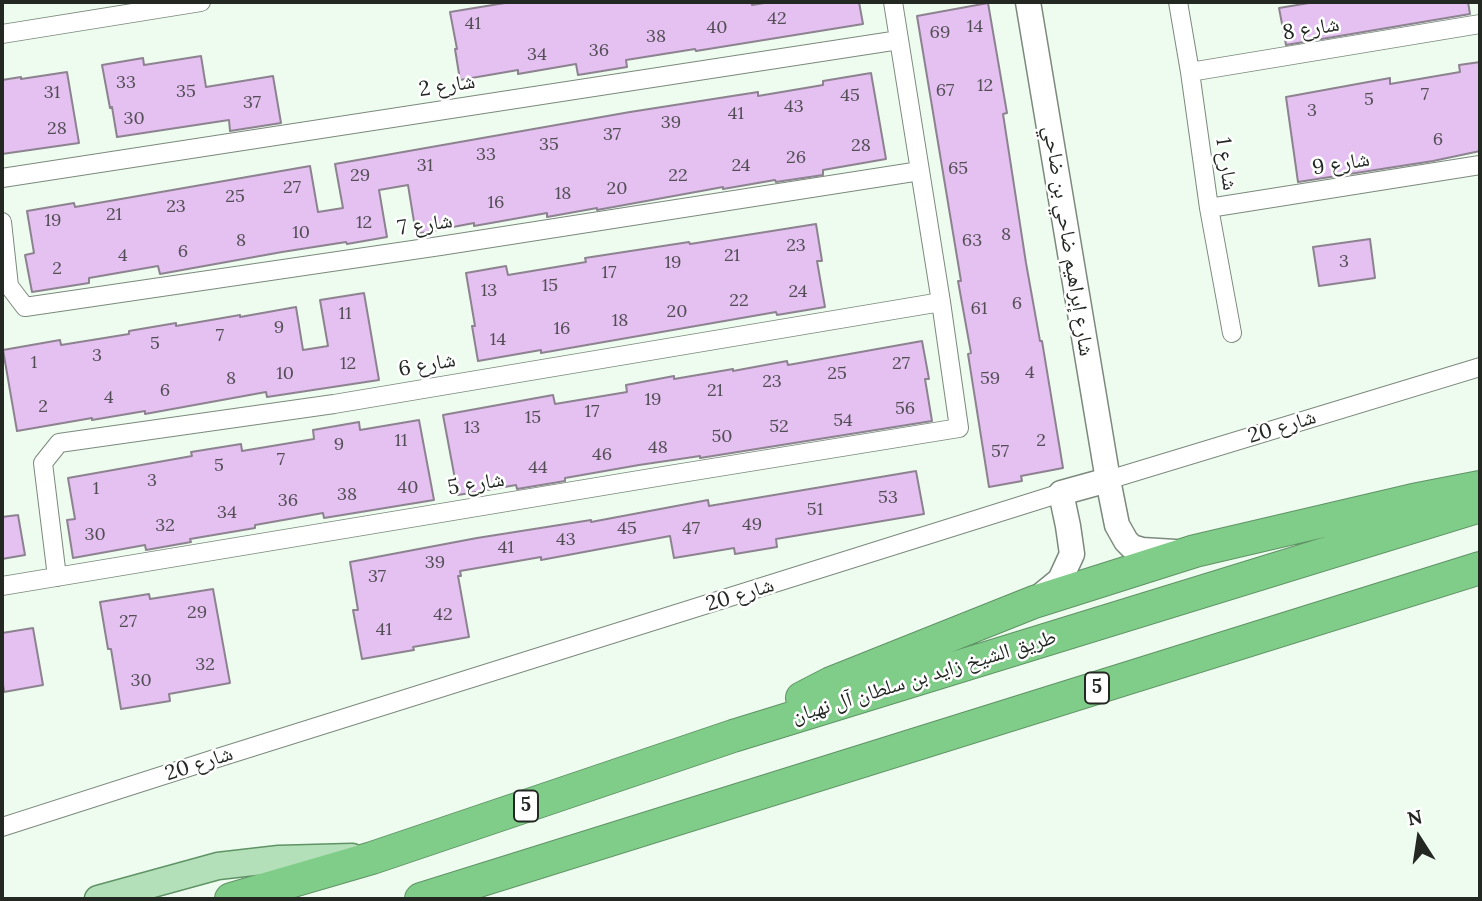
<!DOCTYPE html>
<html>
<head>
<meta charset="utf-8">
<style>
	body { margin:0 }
	#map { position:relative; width:1482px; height:901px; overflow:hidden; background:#eefcef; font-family:Lora,serif }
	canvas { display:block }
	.frame { position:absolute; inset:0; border:4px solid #232823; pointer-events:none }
	.north { position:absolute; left:1384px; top:803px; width:70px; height:70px; -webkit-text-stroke:5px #fff; paint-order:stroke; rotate:348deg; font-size:19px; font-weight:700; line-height:28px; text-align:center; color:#232823 }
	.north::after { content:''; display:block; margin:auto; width:24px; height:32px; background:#232823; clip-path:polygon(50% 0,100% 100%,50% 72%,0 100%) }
</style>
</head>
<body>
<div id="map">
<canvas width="1482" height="901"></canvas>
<div class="frame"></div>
<div class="north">N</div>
</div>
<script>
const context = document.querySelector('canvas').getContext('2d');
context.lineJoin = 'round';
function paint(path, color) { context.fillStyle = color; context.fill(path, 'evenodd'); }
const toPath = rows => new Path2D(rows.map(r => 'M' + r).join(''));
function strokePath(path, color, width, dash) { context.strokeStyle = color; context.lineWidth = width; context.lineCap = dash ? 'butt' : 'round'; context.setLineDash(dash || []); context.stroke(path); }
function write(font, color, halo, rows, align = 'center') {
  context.font = font + ' Lora,"Noto Naskh Arabic",serif'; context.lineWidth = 5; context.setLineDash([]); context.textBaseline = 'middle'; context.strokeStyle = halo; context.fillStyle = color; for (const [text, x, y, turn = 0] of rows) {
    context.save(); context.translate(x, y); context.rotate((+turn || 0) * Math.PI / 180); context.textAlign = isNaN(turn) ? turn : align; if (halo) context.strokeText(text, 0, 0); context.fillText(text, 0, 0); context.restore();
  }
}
const building = toPath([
	[511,2,751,2,752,5,770,2,859,2,863,24,696,51,695,49,626,60,627,67,578,75,576,64,518,74,518,70,460,80,455,49,457,49,450,12,511,2],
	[1315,2,1468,2,1470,14,1286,45,1279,8,1315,2],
	[988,3,1007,113,1003,114,1026,263,1040,341,1042,341,1063,468,1021,476,1022,481,989,487,968,354,971,353,958,281,961,281,917,16,988,3],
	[201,56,206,87,273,76,281,123,230,131,229,120,117,137,112,107,110,108,102,65,143,58,144,65,201,56],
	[1480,62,1480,151,1433,161,1298,182,1286,97,1390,78,1390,84,1460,72,1459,65,1480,62],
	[67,72,79,143,2,154,2,80,21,77,21,79,67,72],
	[871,73,886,159,823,170,823,175,776,182,775,180,723,189,723,187,597,210,597,208,547,217,547,213,474,226,474,223,416,234,408,185,379,190,387,237,347,244,346,242,282,252,160,274,158,266,89,278,89,283,32,292,25,255,34,253,27,211,74,203,75,207,310,166,318,212,343,208,335,164,630,112,758,92,758,96,823,85,823,81,871,73],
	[816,224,822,261,817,261,825,307,777,315,776,312,541,353,541,350,478,361,472,326,475,326,466,273,506,266,508,275,586,262,585,258,689,242,690,244,816,224],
	[1370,239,1375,278,1319,286,1313,247,1370,239],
	[364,293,379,380,267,397,266,392,145,414,145,411,92,420,92,418,17,431,3,350,60,340,61,345,129,334,129,331,176,323,176,326,240,315,240,317,296,307,303,350,328,346,320,300,364,293],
	[922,341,929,379,925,379,932,421,700,458,700,456,639,465,565,478,565,481,517,489,516,485,458,495,443,415,553,395,555,404,627,392,626,385,674,376,674,379,733,369,733,371,787,361,788,365,922,341],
	[419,420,434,500,324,518,323,513,255,525,255,528,190,539,191,542,146,550,145,545,73,558,67,520,75,519,68,478,192,456,191,452,241,444,242,451,314,439,313,430,359,422,360,430,419,420],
	[916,471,924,514,776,539,777,547,735,554,734,548,674,558,670,536,541,560,541,557,460,571,461,576,458,576,469,637,413,647,414,650,362,659,353,610,358,610,350,562,477,538,591,520,591,522,708,500,709,506,916,471],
	[18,515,25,555,2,559,2,517,18,515],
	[213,589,230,683,169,694,170,701,121,709,111,649,108,649,100,602,149,594,150,599,213,589],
	[33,628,43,685,4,692,2,676,2,633,33,628]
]);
paint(building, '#e4c1f0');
strokePath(building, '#8d8390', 2);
const street = toPath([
	[1178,2,1190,72,1209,208,1232,333],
	[2,34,201,2],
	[1190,72,1480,24],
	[2,178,899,40],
	[1209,208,1480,165],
	[2,222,9,286,25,307,440,246,920,171],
	[1108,480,1480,367],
	[57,577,43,463,59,443,334,404,941,302],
	[2,586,663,476,959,428,941,302,893,2],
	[2,827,211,760,1061,493]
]);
const secondary = toPath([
	[1028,2,1108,480,1117,525,1126,541,1132,547,1142,550,1175,552],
	[1038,598,1060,580,1072,554,1068,526,1061,493,1108,480]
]);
const primary = toPath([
	[98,899,218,866,279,859,352,857]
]);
const highway = toPath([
	[802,698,831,683,1034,602,1195,551,1413,500,1480,487],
	[231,899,372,858,733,736,1480,506],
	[421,899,1480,568]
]);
strokePath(street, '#7c897d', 20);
strokePath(secondary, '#7c897d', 27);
strokePath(primary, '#5f9365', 29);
strokePath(highway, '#5f9365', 34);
strokePath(street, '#fff', 18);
strokePath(secondary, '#fff', 24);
strokePath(primary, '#b3e0b8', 26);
strokePath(highway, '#80cc89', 32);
write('18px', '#534e56', null, [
	["42",777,19],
	["41",473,24],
	["14",975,27],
	["40",717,28],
	["69",940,33],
	["38",656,37],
	["36",599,51],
	["34",537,55],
	["33",126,83],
	["12",985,86],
	["67",945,91],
	["35",186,92],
	["31",52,93],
	["7",1425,95],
	["45",850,96],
	["5",1369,100],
	["37",252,103],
	["43",794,107],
	["3",1312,111],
	["41",736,114],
	["30",134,119],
	["39",671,123],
	["28",57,129],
	["37",612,135],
	["6",1438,140],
	["35",549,145],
	["28",861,146],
	["33",486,155],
	["26",796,158],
	["31",425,166],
	["24",741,166],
	["65",958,169],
	["29",360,176],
	["22",678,176],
	["27",292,188],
	["20",617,189],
	["18",563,194],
	["25",235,197],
	["16",496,203],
	["23",176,207],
	["21",114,215],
	["19",53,221],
	["12",364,223],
	["10",301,233],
	["8",1006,235],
	["8",241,241],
	["63",972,241],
	["23",796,246],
	["6",183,252],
	["4",123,256],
	["21",732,256],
	["3",1344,262],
	["19",673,263],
	["2",57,269],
	["17",609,273],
	["15",550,286],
	["13",489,291],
	["24",798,292],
	["22",739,301],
	["6",1017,304],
	["61",979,309],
	["20",677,312],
	["11",345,314],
	["18",620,321],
	["9",279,328],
	["16",562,329],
	["7",220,336],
	["14",498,340],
	["5",155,344],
	["3",97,356],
	["1",34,363],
	["12",348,364],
	["27",901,364],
	["4",1030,373],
	["10",285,374],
	["25",837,374],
	["8",231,379],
	["59",990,379],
	["23",772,382],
	["6",165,391],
	["21",715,391],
	["4",109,398],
	["19",653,400],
	["2",43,407],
	["56",905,409],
	["17",592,412],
	["15",533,418],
	["54",843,421],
	["52",779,427],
	["13",472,428],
	["50",722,437],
	["11",401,441],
	["2",1041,441],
	["9",339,445],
	["48",658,448],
	["57",1000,452],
	["46",602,455],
	["7",281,460],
	["5",219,466],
	["44",538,468],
	["3",152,481],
	["40",408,488],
	["1",96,489],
	["38",347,495],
	["53",888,498],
	["36",288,501],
	["51",815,510],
	["34",227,513],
	["49",752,525],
	["32",165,526],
	["45",627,529],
	["47",691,529],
	["30",95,535],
	["43",566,540],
	["41",506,548],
	["39",435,563],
	["37",377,577],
	["29",197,613],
	["42",443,615],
	["27",128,622],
	["41",384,630],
	["32",205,665],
	["30",141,681]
]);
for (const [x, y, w] of [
	[1097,688,24],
	[526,806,24]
]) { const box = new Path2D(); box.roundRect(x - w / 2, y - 15.5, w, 31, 5); context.fillStyle = '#fff'; context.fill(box); strokePath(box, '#232823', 2); }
write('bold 19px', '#232823', null, [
	["5",1097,688],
	["5",526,806]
]);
write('21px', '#232823', '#fff', [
	["شارع 8",1311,29,-9],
	["شارع 2",447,86,-9],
	["شارع 1",1226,164,82],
	["شارع 9",1341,164,-9],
	["شارع 7",425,225,-8],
	["شارع إبراهيم ضاحي بن ضاحي",1068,241,81],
	["شارع 6",427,365,-10],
	["شارع 20",1282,427,-17],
	["شارع 5",476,484,-9],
	["شارع 20",740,595,-17],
	["طريق الشيخ زايد بن سلطان آل نهيان",924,677,-17],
	["شارع 20",199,764,-18]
]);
</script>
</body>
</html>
